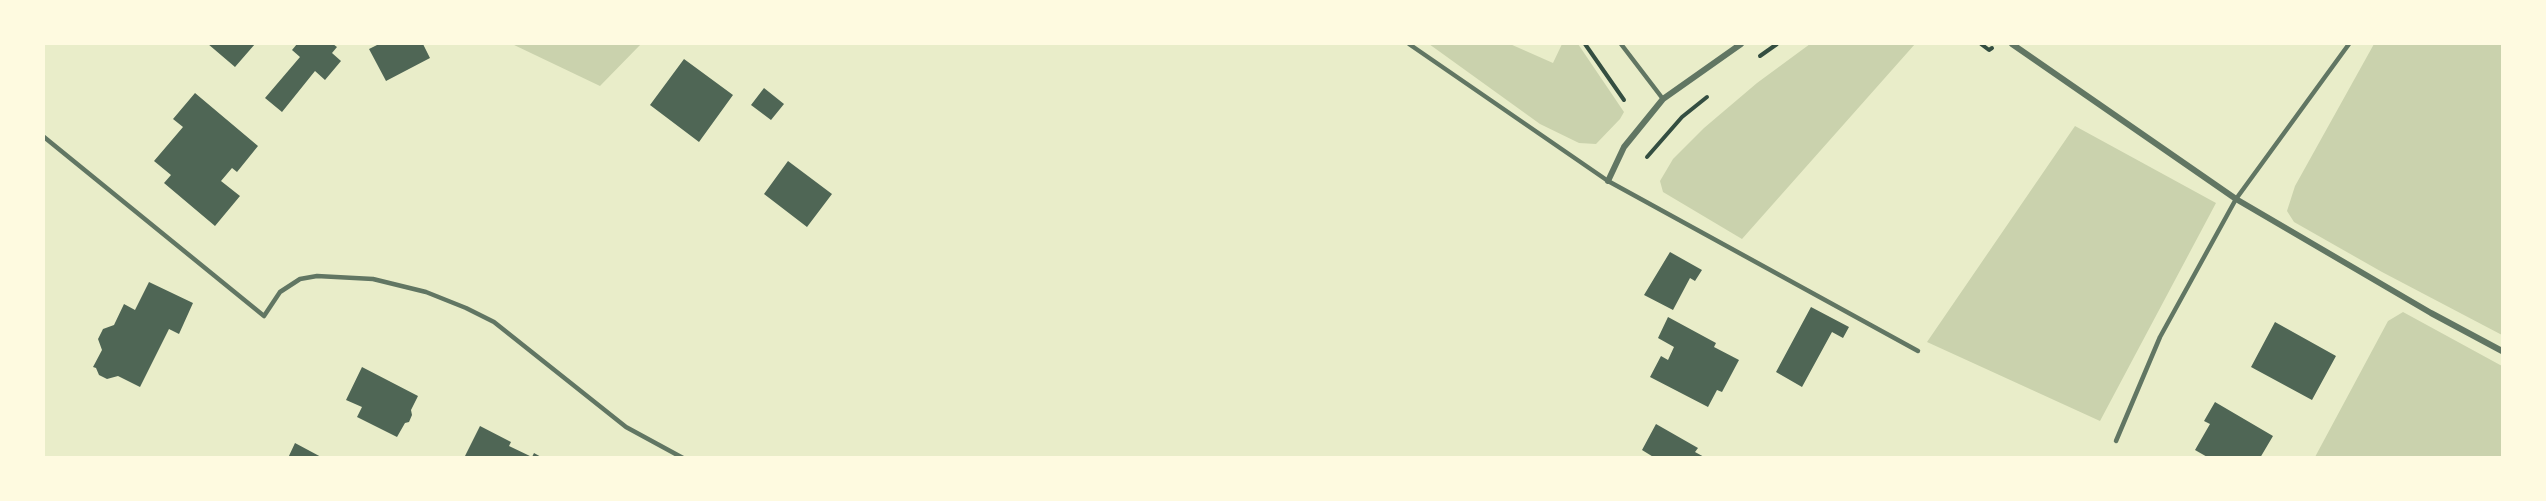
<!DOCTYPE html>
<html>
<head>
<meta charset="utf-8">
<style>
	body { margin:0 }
	#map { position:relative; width:2546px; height:501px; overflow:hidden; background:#e9edc9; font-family:"DM Sans",sans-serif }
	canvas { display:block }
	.frame { position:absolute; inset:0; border:45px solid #fefae0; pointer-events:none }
</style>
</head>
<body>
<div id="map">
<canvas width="2546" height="501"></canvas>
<div class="frame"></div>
</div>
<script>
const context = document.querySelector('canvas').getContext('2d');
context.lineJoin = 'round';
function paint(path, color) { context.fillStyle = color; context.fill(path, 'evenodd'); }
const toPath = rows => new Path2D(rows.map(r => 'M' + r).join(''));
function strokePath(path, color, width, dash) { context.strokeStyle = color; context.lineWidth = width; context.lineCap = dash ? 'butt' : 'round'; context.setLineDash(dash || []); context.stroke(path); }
paint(toPath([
	[512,44,641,44,600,86],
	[1429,44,1510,44,1553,63,1562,44,1578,44,1624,112,1620,119,1596,144,1579,143,1540,124],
	[1810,44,1915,44,1742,239,1663,192,1660,181,1673,159,1704,128,1757,83],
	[2374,44,2502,44,2502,335,2382,272,2294,222,2287,211,2295,186],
	[2075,126,2216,203,2100,421,1927,342],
	[2403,312,2502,366,2502,457,2315,457,2388,321]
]), '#cad2ad');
paint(toPath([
	[208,44,255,44,235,67],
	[297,44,333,44,337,47,332,53,341,61,325,80,315,71,282,112,265,98,300,57,292,50],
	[379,44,423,44,430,58,386,81,369,49],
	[684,59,733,95,699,142,650,105],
	[764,88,784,104,771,120,751,105],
	[195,93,258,146,237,172,232,168,221,181,240,196,215,226,164,183,171,175,154,161,183,127,173,119],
	[788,161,832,194,807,227,764,194],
	[1670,252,1702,270,1695,281,1690,278,1673,310,1644,295],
	[149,282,193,303,179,334,169,329,140,387,118,376,107,379,99,375,96,368,93,367,102,350,98,339,103,329,114,325,124,304,135,310],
	[1811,307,1849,327,1843,338,1832,332,1802,387,1776,372],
	[1668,317,1716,343,1714,347,1739,360,1722,392,1717,390,1708,407,1650,377,1661,356,1668,360,1674,347,1658,338],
	[2275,322,2336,356,2312,400,2251,367],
	[362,367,418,396,411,410,412,415,409,422,405,423,397,437,357,417,362,407,346,400],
	[2215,402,2273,436,2260,458,2209,458,2195,450,2210,424,2204,421],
	[1656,424,1698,448,1695,452,1706,458,1655,458,1642,450],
	[480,426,511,442,509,446,532,457,534,453,543,458,464,458],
	[295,443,323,458,288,458]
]), '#4f6655');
strokePath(toPath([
	[1585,44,1624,100],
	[1981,44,1989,50,1992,48],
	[1760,56,1777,44],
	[1647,157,1682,117,1707,97]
]), '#344e41', 4);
strokePath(toPath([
	[1409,44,1608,181,1918,351],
	[1621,44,1663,99],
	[44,137,264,316,280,292,300,279,317,276,373,279,426,292,466,308,494,322,626,427,683,458],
	[2116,441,2160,337,2236,199,2349,44]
]), '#617663', 4.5);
strokePath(toPath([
	[2012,44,2236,199,2431,313,2502,351],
	[1608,181,1624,147,1663,99,1741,44]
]), '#617663', 6);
</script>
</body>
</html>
